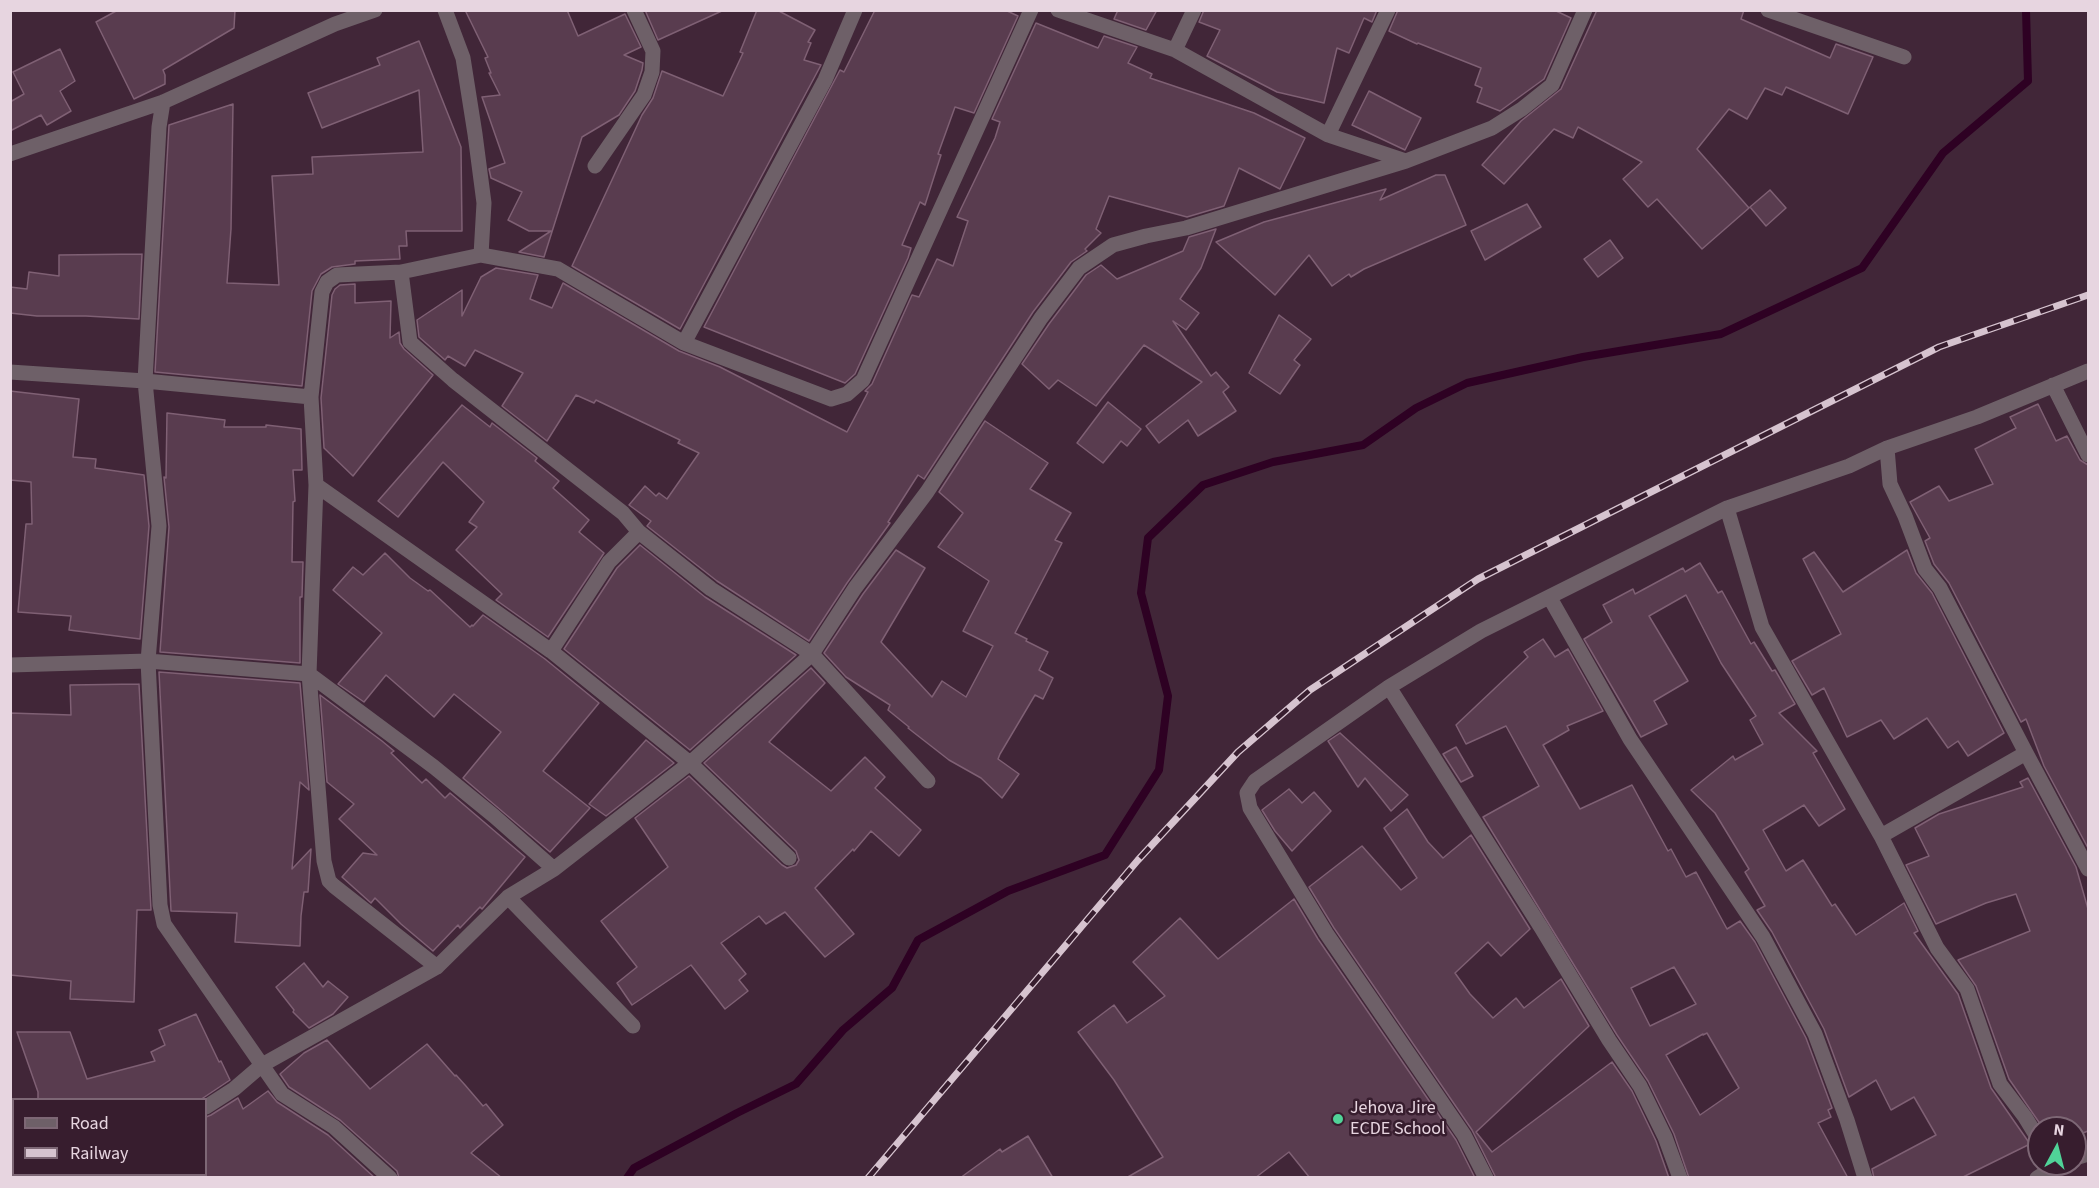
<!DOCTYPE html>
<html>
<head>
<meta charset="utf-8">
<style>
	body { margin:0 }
	#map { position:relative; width:2099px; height:1188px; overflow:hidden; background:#412638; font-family:"Source Sans 3",sans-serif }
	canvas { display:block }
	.frame { position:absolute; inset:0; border:12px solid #e7d5e0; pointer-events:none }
	.legend { position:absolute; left:12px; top:1098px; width:195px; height:78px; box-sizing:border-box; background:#371d2e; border:2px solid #7d6775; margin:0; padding:8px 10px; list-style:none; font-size:18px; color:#e7d5e0 }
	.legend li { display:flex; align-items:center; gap:12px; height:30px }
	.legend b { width:30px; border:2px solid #7d6775 }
	.north { position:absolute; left:2027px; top:1116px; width:60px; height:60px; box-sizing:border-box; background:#371d2e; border:2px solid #7d6775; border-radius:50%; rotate:7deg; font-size:16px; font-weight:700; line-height:24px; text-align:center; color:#e7d5e0 }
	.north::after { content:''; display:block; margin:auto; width:21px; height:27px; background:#50d398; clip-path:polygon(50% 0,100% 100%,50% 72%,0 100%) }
</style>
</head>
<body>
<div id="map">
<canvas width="2099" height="1188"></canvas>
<div class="frame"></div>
<ul class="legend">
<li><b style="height:8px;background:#6e6068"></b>Road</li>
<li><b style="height:8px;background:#d6c3cf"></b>Railway</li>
</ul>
<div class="north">N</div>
</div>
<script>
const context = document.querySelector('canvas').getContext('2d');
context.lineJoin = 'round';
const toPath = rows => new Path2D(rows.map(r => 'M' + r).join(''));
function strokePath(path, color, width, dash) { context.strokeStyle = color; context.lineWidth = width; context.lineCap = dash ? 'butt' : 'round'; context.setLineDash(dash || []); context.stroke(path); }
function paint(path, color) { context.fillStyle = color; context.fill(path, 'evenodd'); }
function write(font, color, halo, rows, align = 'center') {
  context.font = font + ' "Source Sans 3",sans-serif'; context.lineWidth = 5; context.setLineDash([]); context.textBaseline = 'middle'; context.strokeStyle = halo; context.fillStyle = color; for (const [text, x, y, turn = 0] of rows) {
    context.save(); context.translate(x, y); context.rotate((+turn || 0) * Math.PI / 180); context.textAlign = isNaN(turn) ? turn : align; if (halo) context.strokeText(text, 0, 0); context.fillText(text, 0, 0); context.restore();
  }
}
strokePath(toPath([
	[627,1178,634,1168,737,1113,796,1084,843,1030,892,988,918,940,1008,891,1105,855,1159,770,1168,696,1141,593,1148,538,1203,485,1273,462,1363,445,1416,408,1467,383,1583,357,1721,334,1862,268,1943,153,2028,81,2026,10]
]), '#2e0123', 8);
const building = toPath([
	[118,10,235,10,234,28,163,70,165,75,165,84,134,99,96,22,118,10],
	[465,10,567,10,578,36,625,14,641,47,624,55,643,63,642,70,635,91,619,115,582,137,544,257,519,252,551,231,529,231,508,220,522,192,491,178,489,169,505,163,482,97,500,95,489,73,491,73,485,58,488,57,465,10],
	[645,10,724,10,658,40,645,10],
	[757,10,777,10,815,30,808,42,811,43,804,60,821,65,680,329,572,266,642,115,653,98,662,71,723,96,743,53,740,52,757,10],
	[875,10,1005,10,1018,16,974,113,955,107,938,154,941,155,925,205,920,202,902,245,911,248,908,258,855,374,845,383,704,327,840,70,844,72,875,10],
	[1118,10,1157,10,1146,30,1114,19,1118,10],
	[1204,10,1377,10,1372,22,1364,18,1349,53,1337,48,1324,103,1277,92,1207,56,1220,30,1199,22,1204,10],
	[1398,10,1554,10,1571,18,1544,79,1500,111,1477,102,1482,88,1475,85,1481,68,1418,43,1417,44,1389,31,1398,10],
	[1597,10,1744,10,1741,19,1830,58,1836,44,1873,57,1848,114,1786,87,1782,95,1765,88,1747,119,1729,109,1697,149,1749,208,1702,249,1657,199,1648,207,1623,179,1642,162,1578,127,1573,138,1554,129,1504,184,1482,165,1521,121,1561,89,1597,10],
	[1036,23,1098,48,1104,36,1137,47,1128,63,1152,74,1150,78,1254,113,1305,138,1280,189,1239,168,1224,206,1187,217,1109,196,1096,229,1101,233,1085,249,1087,251,1071,262,1033,312,924,479,918,475,888,522,890,523,847,583,809,641,717,581,647,526,651,521,629,505,645,486,656,496,659,493,667,499,699,453,678,443,680,440,596,400,594,403,576,395,547,441,502,406,523,373,475,350,465,366,448,356,445,360,419,337,417,320,462,290,462,316,481,277,496,268,538,275,530,299,552,308,563,283,679,351,720,367,847,432,868,392,865,391,872,384,912,295,919,297,937,259,953,266,968,221,957,217,995,138,1000,122,992,119,1036,23],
	[419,41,461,147,462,231,406,231,407,246,399,246,400,259,355,261,355,264,332,267,321,274,312,291,302,386,155,372,169,125,233,104,231,229,227,283,279,285,272,176,313,174,312,157,423,152,419,90,322,128,308,93,380,65,377,58,419,41],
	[60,49,75,81,60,91,71,111,47,125,41,115,10,131,10,102,24,94,13,72,60,49],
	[1369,91,1421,118,1405,150,1352,125,1369,91],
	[1436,175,1445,175,1466,225,1364,269,1351,277,1349,274,1332,286,1309,255,1275,295,1216,242,1264,222,1386,189,1380,200,1436,175],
	[1770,190,1786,208,1766,226,1750,207,1770,190],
	[1527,204,1541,227,1485,260,1471,231,1527,204],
	[1216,229,1201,268,1180,299,1199,313,1186,330,1173,321,1211,376,1216,372,1229,387,1223,392,1236,411,1198,436,1188,420,1159,443,1146,426,1202,382,1144,345,1096,406,1058,380,1049,389,1022,364,1049,324,1086,275,1101,265,1117,279,1183,251,1189,237,1216,229],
	[1610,240,1623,258,1598,277,1584,259,1610,240],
	[142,254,139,319,86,316,37,316,10,313,10,287,27,289,29,272,59,276,59,255,142,254],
	[355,284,355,303,391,301,390,338,399,332,400,343,404,349,433,375,353,476,324,448,321,398,332,295,335,289,340,285,355,284],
	[1279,315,1311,339,1294,360,1300,365,1280,394,1249,373,1279,315],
	[10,391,79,399,73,457,96,459,95,468,144,475,149,526,140,639,69,630,71,616,18,612,26,524,32,524,31,482,10,480,10,391],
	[1108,402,1141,429,1127,446,1121,441,1103,463,1077,443,1108,402],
	[2038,404,2056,441,2067,436,2080,460,2088,465,2088,848,2044,766,2026,719,2021,722,1949,583,1934,564,1925,541,1930,538,1910,502,1939,486,1949,501,1993,484,1975,449,2016,428,2010,417,2038,404],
	[462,405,490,427,492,423,537,458,535,461,559,481,553,488,589,520,579,532,604,553,548,637,496,600,502,594,456,550,477,527,469,522,484,502,443,462,398,517,378,501,462,405],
	[167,413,225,420,224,427,266,427,266,425,301,429,302,470,293,470,295,501,293,502,292,562,303,562,302,597,300,597,300,663,160,652,169,527,164,477,166,478,167,413],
	[985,421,1048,463,1030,489,1071,513,1055,540,1062,543,1015,633,1027,639,1026,641,1048,652,1039,670,1053,678,1043,699,1035,695,1000,754,998,759,1019,774,1002,798,981,778,949,760,908,728,909,727,888,710,890,705,846,677,824,653,863,594,896,550,925,568,881,642,932,697,942,681,966,697,993,646,963,631,989,581,938,547,963,513,939,492,985,421],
	[640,545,705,597,796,655,690,750,564,649,617,568,640,545],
	[1907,550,1916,573,1932,593,2004,733,1968,756,1958,741,1948,748,1927,718,1894,739,1881,720,1847,737,1824,688,1812,695,1792,661,1841,634,1803,559,1814,552,1843,592,1907,550],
	[385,553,410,578,428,591,430,590,470,627,472,625,473,626,483,615,545,659,599,703,543,771,590,808,550,852,463,778,501,732,454,694,434,717,386,675,364,702,338,684,382,633,333,590,353,567,363,575,385,553],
	[1700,563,1718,593,1722,591,1751,644,1754,642,1772,671,1775,670,1795,704,1779,713,1817,751,1813,753,1845,809,1819,826,1804,805,1763,830,1786,871,1803,860,1832,906,1835,904,1856,935,1904,903,1918,931,1914,933,1958,994,1991,1088,2030,1144,1961,1178,1874,1178,1872,1169,1936,1135,1914,1097,1891,1110,1876,1080,1849,1097,1824,1029,1772,932,1757,910,1765,906,1745,872,1749,869,1715,813,1691,790,1733,756,1735,760,1763,744,1750,720,1756,716,1721,663,1686,595,1649,616,1688,681,1654,701,1667,724,1641,737,1584,639,1612,622,1603,605,1633,589,1635,594,1683,568,1685,572,1700,563],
	[1543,639,1555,657,1568,649,1603,711,1567,726,1569,730,1543,745,1580,809,1632,785,1668,851,1671,849,1686,877,1696,872,1727,929,1740,921,1755,942,1806,1038,1832,1108,1828,1110,1831,1117,1818,1123,1848,1178,1689,1178,1674,1134,1648,1081,1617,1035,1483,817,1539,786,1506,726,1466,744,1456,725,1528,657,1524,652,1543,639],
	[1674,967,1696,1004,1650,1026,1631,988,1674,967],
	[1707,1033,1739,1088,1700,1115,1666,1055,1703,1034,1703,1035,1707,1033],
	[811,668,825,683,769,742,831,791,865,757,885,777,875,788,921,830,899,856,871,831,854,851,853,849,815,888,854,934,825,957,785,912,766,924,759,916,721,943,746,974,739,980,748,991,725,1009,691,965,632,1005,617,983,637,967,601,921,668,867,635,818,689,776,782,865,787,868,796,865,799,860,796,851,704,763,811,668],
	[159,672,300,683,309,790,300,782,292,869,311,849,308,892,304,892,301,916,300,946,235,942,237,913,171,911,159,672],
	[139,684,151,910,137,910,134,1002,70,999,71,981,10,975,10,713,71,715,70,685,139,684],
	[320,695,382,741,394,751,391,753,422,783,426,779,445,798,450,793,525,857,482,909,480,907,460,928,458,925,433,951,401,924,375,898,371,903,342,877,363,853,377,855,339,819,354,804,327,782,320,695],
	[1340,733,1408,795,1391,811,1365,778,1358,787,1328,741,1340,733],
	[646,740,674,763,606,816,589,804,646,740],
	[1456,747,1473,776,1461,782,1443,754,1456,747],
	[2028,778,2076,867,2088,909,2088,1131,2075,1136,2075,1128,2043,1128,2009,1079,1976,986,1958,960,2030,931,2016,894,1986,903,1936,924,1906,865,1929,856,1915,828,1939,814,2023,787,2020,782,2028,778],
	[1289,789,1302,803,1314,792,1331,811,1292,851,1275,831,1262,810,1289,789],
	[1407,809,1428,842,1443,858,1471,835,1530,929,1501,956,1488,942,1455,973,1470,994,1493,1018,1516,998,1524,1008,1561,979,1589,1026,1476,1132,1492,1152,1612,1062,1632,1091,1656,1141,1669,1178,1496,1178,1472,1130,1334,928,1309,887,1362,846,1401,890,1417,878,1384,828,1407,809],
	[1294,899,1318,939,1456,1140,1475,1178,1310,1178,1289,1152,1255,1178,1126,1178,1163,1157,1114,1080,1078,1032,1114,1005,1127,1023,1165,996,1133,962,1180,918,1218,959,1294,899],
	[304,963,323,987,328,981,348,997,333,1014,309,1028,293,1012,294,1010,276,987,304,963],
	[196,1014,219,1062,221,1061,230,1080,200,1100,38,1100,38,1092,17,1032,70,1032,87,1079,155,1061,151,1052,165,1045,159,1030,196,1014],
	[327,1040,370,1089,427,1044,455,1076,456,1075,465,1085,483,1106,486,1104,503,1125,471,1153,502,1178,399,1178,397,1171,340,1120,289,1087,280,1074,304,1053,327,1040],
	[268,1091,277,1102,328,1135,375,1178,206,1178,206,1117,211,1115,238,1098,243,1109,268,1091],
	[1028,1136,1053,1178,960,1178,1000,1149,1002,1152,1028,1136]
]);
paint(building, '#593c4f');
strokePath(building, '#7f6074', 1.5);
strokePath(toPath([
	[445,10,463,58,475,134,484,203,481,255],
	[1058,10,1175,50,1328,135,1406,161,1492,128,1522,109,1552,85,1585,10],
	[1768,10,1904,57],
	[1175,50,1194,10],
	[163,102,159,127,145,381,159,526,148,661,160,905,164,924,282,1094,334,1127,390,1178],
	[1328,135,1388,10],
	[10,154,163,102,335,24,375,10],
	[595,166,644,95,652,72,653,51,634,10],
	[401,272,410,342,453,380,623,513,639,532,711,589,812,654,928,781],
	[684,343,825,80,855,10],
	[10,372,145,381,311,397],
	[2053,385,2088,455],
	[1887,448,1890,484,1905,516,1925,569,1940,588,2026,753,2088,869],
	[316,485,551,651,690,763,789,858],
	[1727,508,1762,627,1881,836,1937,948,1967,989,2000,1084,2025,1117,2039,1140],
	[1550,598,1630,739,1763,937,1815,1034,1847,1120,1865,1178],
	[551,651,609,562,639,532],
	[10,665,148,661,309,674,434,767,494,816,554,869],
	[1389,687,1542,929,1609,1040,1640,1086,1665,1137,1680,1178],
	[1881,836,2026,753],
	[508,897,633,1026],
	[437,967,334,886,329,881,324,861,309,674,316,485,311,397,322,292,327,282,337,275,401,272,481,255,558,269,684,343,831,399,847,394,863,380,1031,10],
	[206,1107,234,1089,262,1065,437,967,508,897,554,869,690,763,812,654,855,588,927,492,1041,318,1079,268,1113,245,1146,236,1186,228,1406,161],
	[2075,1158,2088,1154],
	[39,1178,46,1174],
	[1486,1178,1464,1135,1326,933,1250,808,1247,793,1255,781,1389,687,1481,631,1727,508,1849,466,1887,448,1977,417,2088,371],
	[2037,1178,2059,1164]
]), '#6e6068', 15);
const rail = toPath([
	[868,1178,1138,860,1238,752,1310,690,1478,579,1939,347,2088,295]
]);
strokePath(rail, '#d6c3cf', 7);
strokePath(rail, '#371d2e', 4.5, [14]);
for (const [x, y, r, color] of [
	[1338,1119,6,"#50d398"]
]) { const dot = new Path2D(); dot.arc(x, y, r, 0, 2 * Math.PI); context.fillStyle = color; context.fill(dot); strokePath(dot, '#371d2e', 2); }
write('18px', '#e7d5e0', '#371d2e', [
	["Jehova Jire",1350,1109],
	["ECDE School",1350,1130]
], 'left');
</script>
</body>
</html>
